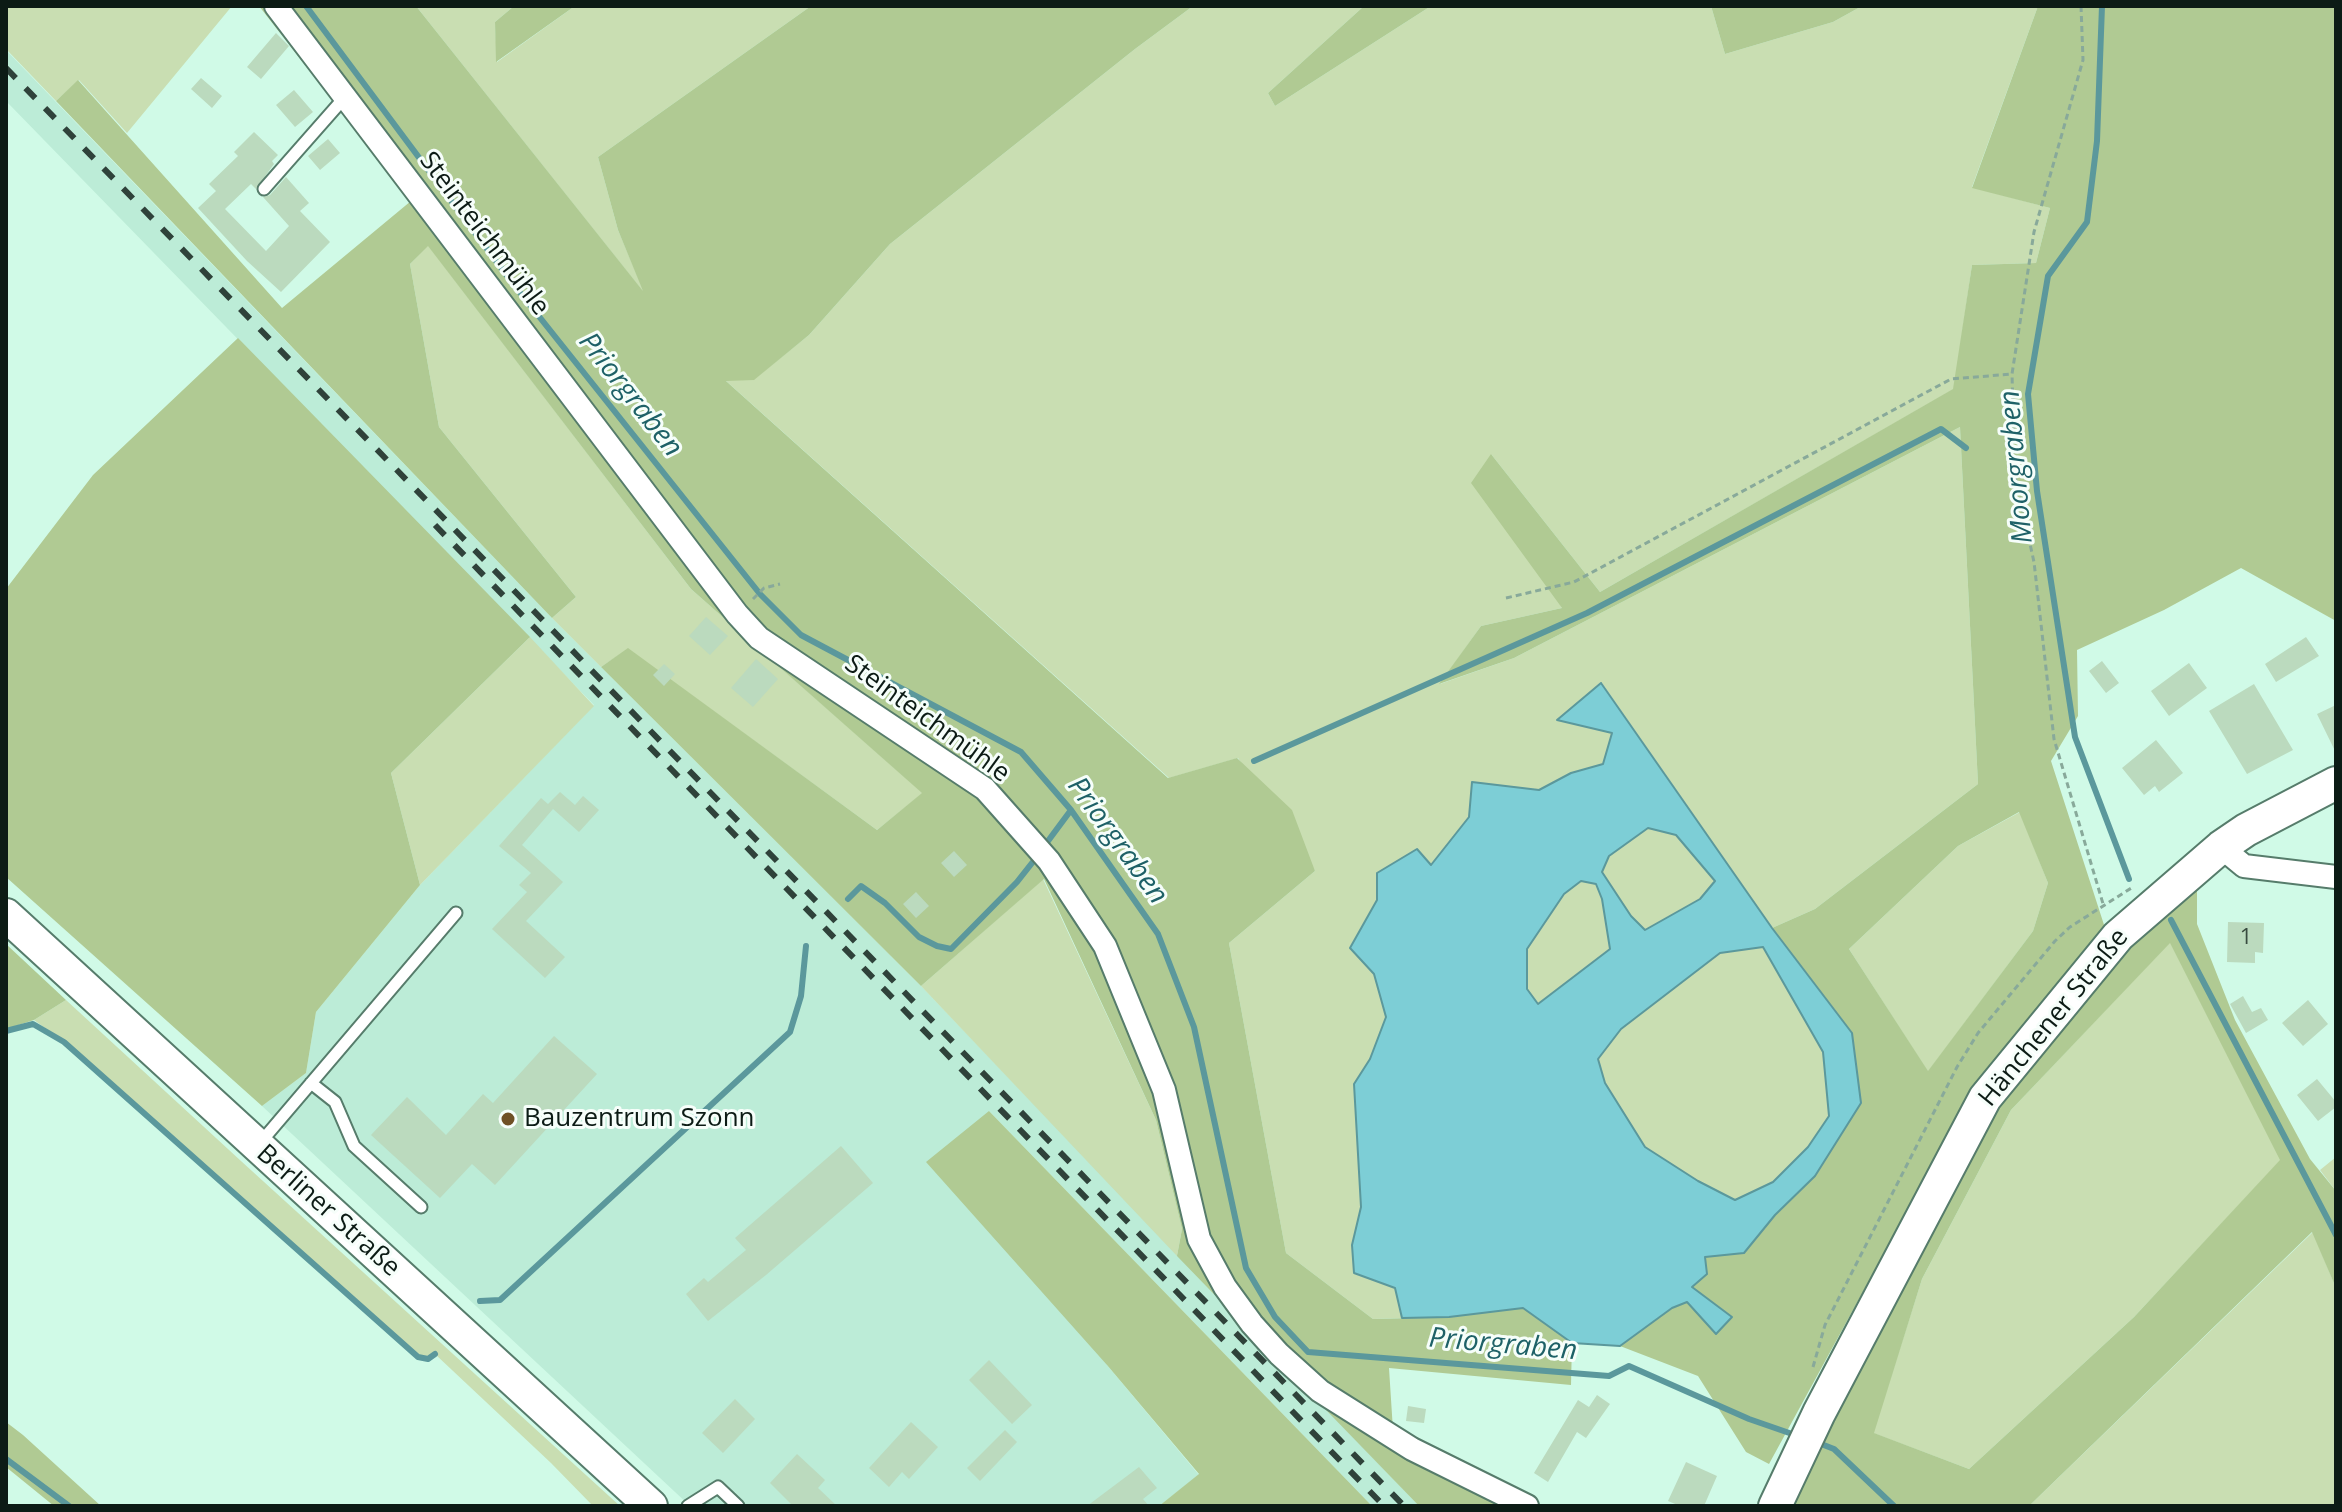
<!DOCTYPE html>
<html>
<head>
<meta charset="utf-8">
<style>
	body { margin:0 }
	#map { position:relative; width:2342px; height:1512px; overflow:hidden; background:#d0fae7; font-family:"Open Sans",sans-serif }
	canvas { display:block }
	.frame { position:absolute; inset:0; border:8px solid #0c1b15; pointer-events:none }
</style>
</head>
<body>
<div id="map">
<canvas width="2342" height="1512"></canvas>
<div class="frame"></div>
</div>
<script>
const context = document.querySelector('canvas').getContext('2d');
context.lineJoin = 'round';
function paint(path, color) { context.fillStyle = color; context.fill(path, 'evenodd'); }
const toPath = rows => new Path2D(rows.map(r => 'M' + r).join(''));
function strokePath(path, color, width, dash) { context.strokeStyle = color; context.lineWidth = width; context.lineCap = dash ? 'butt' : 'round'; context.setLineDash(dash || []); context.stroke(path); }
function write(font, color, halo, rows, align = 'center') {
  context.font = font + ' "Open Sans",sans-serif'; context.lineWidth = 6; context.setLineDash([]); context.textBaseline = 'middle'; context.strokeStyle = halo; context.fillStyle = color; for (const [text, x, y, turn = 0] of rows) {
    context.save(); context.translate(x, y); context.rotate((+turn || 0) * Math.PI / 180); context.textAlign = isNaN(turn) ? turn : align; if (halo) context.strokeText(text, 0, 0); context.fillText(text, 0, 0); context.restore();
  }
}
paint(toPath([
	[6,50,552,618,921,986,1419,1506,1372,1506,989,1111,1107,1365,1199,1475,1159,1506,690,1506,262,1106,306,1073,316,1012,420,885,594,705,6,101]
]), '#bcecd7');
paint(toPath([
	[6,6,232,6,127,133,79,80,56,101,6,49],
	[416,6,514,6,495,22,497,62,575,6,811,6,598,157,618,230,645,294],
	[1193,6,1364,6,1268,93,1275,106,1431,6,1711,6,1725,54,1833,22,1862,6,2038,6,1972,187,2050,208,2036,263,1972,265,1954,389,1600,592,1491,454,1562,608,1481,626,1440,684,1514,658,1960,427,1978,784,1815,909,1772,928,1602,683,1559,720,1613,733,1603,764,1571,773,1539,790,1473,783,1469,817,1431,865,1377,873,1377,900,1351,948,1374,974,1386,1017,1370,1059,1354,1085,1361,1207,1352,1245,1395,1288,1402,1318,1373,1319,1286,1253,1229,943,1315,871,1238,758,1169,778,725,380,754,379,809,335,890,244,1135,49],
	[428,245,691,589,923,793,877,830,628,649,601,667,552,618,576,597,439,427,410,264],
	[530,637,594,706,420,885,391,773],
	[2020,812,2048,883,2033,931,1928,1072,1849,949,1958,846],
	[1648,828,1676,835,1715,881,1701,899,1645,930,1631,916,1602,872,1609,856],
	[1043,879,1156,1120,1182,1229,1177,1256,921,986],
	[1582,880,1596,884,1602,899,1611,949,1538,1005,1527,990,1527,949,1564,894],
	[2170,942,2281,1160,2134,1317,1969,1469,1873,1433,1922,1279,2011,1110],
	[1763,947,1823,1052,1829,1116,1808,1147,1773,1182,1735,1200,1698,1181,1645,1147,1605,1083,1598,1059,1621,1029,1720,953],
	[66,1000,241,1161,620,1506,593,1506,551,1463,436,1355,428,1359,418,1357,64,1042,34,1020],
	[2336,1157,2336,1191,2320,1170],
	[2313,1232,2336,1288,2336,1506,2029,1506]
]), '#c9deb2');
paint(toPath([
	[259,6,416,6,643,291,618,230,598,157,811,6,1193,6,1135,49,890,244,809,335,754,380,726,381,1168,778,1237,758,1292,810,1315,871,1229,943,1286,1253,1373,1319,1449,1317,1523,1308,1572,1343,1571,1385,1389,1368,1394,1446,1517,1506,1419,1506,1177,1256,1182,1229,1156,1120,1044,879,921,986,601,667,628,648,877,830,922,793,691,589,428,246,410,264,439,427,576,597,552,618,56,101,78,80,282,308,411,201],
	[514,6,575,6,496,62,495,22],
	[1364,6,1431,6,1275,106,1268,93],
	[1711,6,1862,6,1833,22,1725,54],
	[2038,6,2336,6,2336,621,2241,568,2164,610,2077,650,2078,716,2051,761,2106,931,1973,1090,1769,1464,1746,1452,1698,1376,1620,1346,1672,1308,1687,1302,1716,1333,1691,1287,1705,1257,1744,1253,1775,1215,1815,1176,1852,1033,1772,928,1815,909,1978,784,1960,427,1514,658,1439,684,1481,626,1562,608,1471,483,1491,454,1600,592,1953,389,1972,265,2036,263,2050,208,1972,188],
	[2019,812,2048,883,2033,931,1928,1071,1849,949,1958,846],
	[238,338,530,637,391,773,420,885,316,1012,306,1073,262,1106,6,877,6,589,93,475],
	[2197,879,2197,924,2235,1020,2310,1159,2336,1191,2336,1288,2312,1232,2029,1506,1793,1506,1832,1418,1994,1104,2120,954],
	[2170,943,2280,1160,2134,1317,1969,1469,1874,1433,1922,1279,2011,1110],
	[6,944,66,1000,34,1020,6,1029],
	[989,1111,1372,1506,1159,1506,1199,1474,1107,1365,926,1162],
	[6,1422,23,1435,101,1506,54,1506,6,1467]
]), '#b0ca93');
const water = toPath([
	[1601,683,1772,928,1852,1033,1861,1103,1815,1176,1775,1215,1744,1253,1705,1257,1707,1274,1692,1287,1732,1317,1716,1334,1687,1302,1672,1308,1620,1346,1572,1343,1523,1308,1449,1317,1402,1318,1395,1288,1354,1273,1352,1245,1361,1207,1354,1084,1370,1059,1386,1017,1374,974,1350,948,1377,900,1377,873,1417,849,1431,865,1469,817,1472,782,1539,790,1571,773,1603,764,1612,733,1557,720,1601,683],
	[1648,828,1676,835,1715,881,1700,899,1645,930,1631,916,1602,872,1609,856,1648,828],
	[1581,881,1596,884,1602,899,1610,949,1538,1004,1527,989,1527,949,1564,894,1581,881],
	[1763,947,1823,1052,1829,1116,1808,1147,1773,1182,1735,1200,1698,1181,1645,1147,1605,1083,1598,1059,1621,1029,1720,953,1763,947]
]);
paint(water, '#7dced6');
strokePath(water, '#5b989c', 2);
strokePath(toPath([
	[306,6,514,285,760,594,801,635,1021,752,1071,810,1158,934,1194,1027,1246,1268,1275,1317,1308,1352,1609,1376,1629,1366,1749,1419,1798,1436],
	[2102,6,2097,141,2087,222,2048,276,2028,394,2037,491,2075,737,2129,879],
	[1254,761,1587,613,1941,429,1966,448],
	[1048,841,1071,810],
	[848,899,861,886,885,903,919,937,937,946,951,949,1017,882,1032,863],
	[2171,920,2336,1235],
	[6,1031,33,1024,64,1042,418,1357,428,1359,435,1354],
	[480,1301,500,1300,790,1032,801,996,806,946],
	[1816,1442,1834,1449,1894,1506],
	[6,1459,69,1506]
]), '#5b989c', 6);
paint(toPath([
	[276,33,289,46,261,79,247,67],
	[201,78,222,96,212,108,191,89],
	[294,90,313,112,295,127,276,105],
	[254,132,278,155,272,161,274,164,256,189,251,184,225,209,266,251,289,226,263,197,270,195,286,177,309,203,300,211,330,242,281,292,247,261,198,208,216,191,209,184,238,156,234,152],
	[328,139,340,153,320,170,308,156],
	[706,617,728,636,710,655,689,636],
	[2306,637,2319,656,2276,682,2265,664],
	[756,659,778,679,753,707,731,688],
	[2102,661,2119,683,2106,693,2089,671],
	[2189,663,2207,688,2169,716,2151,691],
	[664,664,675,674,664,686,653,675],
	[2254,684,2293,750,2247,774,2209,711],
	[2336,705,2336,753,2317,714],
	[2156,740,2183,773,2159,792,2155,786,2144,795,2122,768],
	[560,792,575,805,583,796,599,810,579,832,553,809,522,845,563,882,526,921,565,957,545,978,492,929,527,892,519,885,531,873,499,846,541,798,548,804],
	[954,851,967,865,954,877,941,863],
	[916,892,929,906,916,918,903,904],
	[2228,922,2264,923,2263,953,2255,952,2255,963,2227,962],
	[2243,996,2252,1012,2261,1008,2268,1020,2246,1033,2230,1004],
	[2308,1000,2328,1024,2303,1046,2282,1023],
	[554,1036,597,1074,495,1185,472,1164,440,1198,371,1135,407,1097,446,1135,483,1094,493,1103],
	[2317,1079,2336,1102,2336,1107,2318,1121,2297,1095],
	[841,1146,873,1183,766,1275,708,1321,686,1294,704,1278,708,1282,746,1250,735,1238],
	[989,1360,1032,1405,1012,1424,969,1380],
	[1597,1395,1610,1404,1586,1438,1577,1432,1548,1482,1534,1473,1578,1400,1589,1407],
	[735,1399,755,1419,723,1453,702,1433],
	[1408,1406,1426,1409,1424,1423,1406,1421],
	[911,1422,938,1447,909,1479,902,1472,889,1487,869,1468],
	[1005,1430,1017,1442,980,1481,967,1468],
	[797,1454,825,1480,818,1488,837,1506,793,1506,770,1483],
	[1686,1462,1717,1476,1704,1506,1680,1506,1668,1501],
	[1139,1467,1157,1488,1143,1499,1149,1506,1087,1506]
]), '#bbdabe');
const lane = toPath([
	[264,189,345,97],
	[311,1083,335,1102,354,1146,421,1207],
	[260,1143,456,913],
	[688,1506,718,1487,738,1506]
]);
const street = toPath([
	[276,6,737,614,759,638,985,789,1049,861,1105,946,1164,1090,1199,1239,1225,1287,1252,1324,1279,1354,1320,1391,1412,1449,1527,1506],
	[2221,847,2244,866,2336,877]
]);
const secondary = toPath([
	[6,915,651,1506],
	[1775,1506,1819,1413,1985,1098,2118,936,2221,847,2246,830,2336,783]
]);
strokePath(lane, '#567c6b', 15);
strokePath(street, '#567c6b', 26);
strokePath(secondary, '#567c6b', 36);
strokePath(toPath([
	[2081,6,2083,60,2034,232,2012,374,2015,476,2034,562,2054,739,2104,907],
	[1506,598,1574,582,1951,379,2012,374],
	[753,599,764,588,780,584],
	[1813,1367,1825,1325,1957,1067,1978,1033,2055,941,2070,927,2133,887]
]), '#88a99a', 3, [6, 4]);
strokePath(lane, '#fff', 11);
strokePath(street, '#fff', 22);
strokePath(secondary, '#fff', 32);
strokePath(toPath([
	[6,68,1404,1506],
	[435,525,1384,1506]
]), '#2f423a', 6, [14, 14]);
for (const [x, y, r, color] of [
	[508,1119,8,"#6f5025"]
]) { const dot = new Path2D(); dot.arc(x, y, r, 0, 2 * Math.PI); context.fillStyle = color; context.fill(dot); strokePath(dot, '#f6fefa', 3); }
write('22px', '#384b3f', null, [
	["1",2246,938]
]);
write('26px', '#0c1b15', '#f6fefa', [
	["Steinteichmühle",484,234,53],
	["Steinteichmühle",927,719,36],
	["Hänchener Straße",2054,1018,-51],
	["Berliner Straße",328,1211,42]
]);
write('26px', '#0c1b15', '#f6fefa', [
	["Bauzentrum Szonn",524,1119]
], 'left');
write('italic 28px', '#1e6167', '#f6fefa', [
	["Priorgraben",630,395,52],
	["Moorgraben",2017,467,-95],
	["Priorgraben",1117,841,54],
	["Priorgraben",1503,1345,5]
]);
</script>
</body>
</html>
